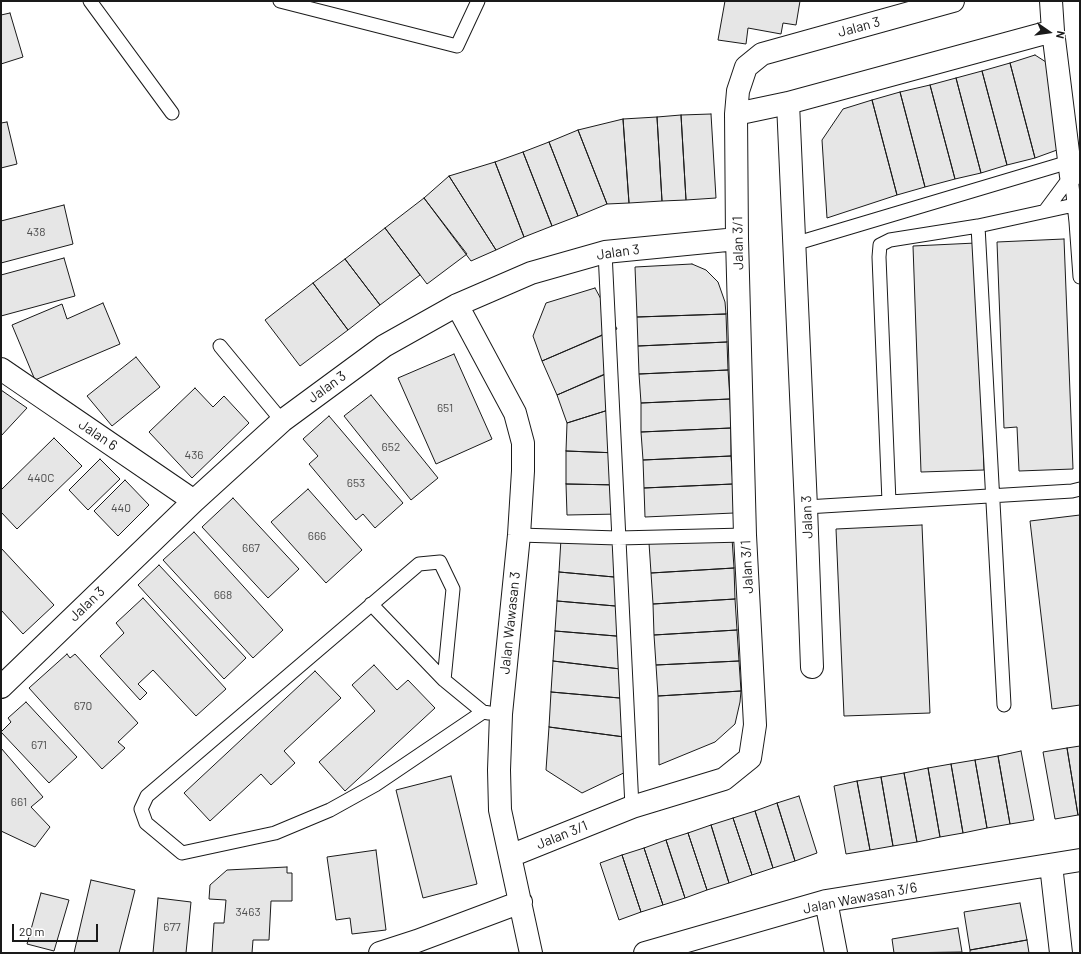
<!DOCTYPE html>
<html>
<head>
<meta charset="utf-8">
<style>
	body { margin:0 }
	#map { position:relative; width:1081px; height:954px; overflow:hidden; background:#fff; font-family:Barlow,sans-serif }
	canvas { display:block }
	.frame { position:absolute; inset:0; border:2px solid #1a1a1a; pointer-events:none }
	.north { position:absolute; left:1029px; top:12px; width:40px; height:40px; -webkit-text-stroke:3px #fff; paint-order:stroke; rotate:103deg; font-size:11px; font-weight:700; line-height:16px; text-align:center; color:#1a1a1a }
	.north::after { content:''; display:block; margin:auto; width:14px; height:18px; background:#1a1a1a; clip-path:polygon(50% 0,100% 100%,50% 72%,0 100%) }
	.scale { position:absolute; left:12px; top:924px; width:86px; height:18px; box-sizing:border-box; border:2px solid #1a1a1a; border-top:0; padding-left:5px; font-size:12px; line-height:14px; white-space:nowrap; color:#1a1a1a; -webkit-text-stroke:3px #fff; paint-order:stroke }
</style>
</head>
<body>
<div id="map">
<canvas width="1081" height="954"></canvas>
<div class="frame"></div>
<div class="north">N</div>
<div class="scale">20 m</div>
</div>
<script>
const context = document.querySelector('canvas').getContext('2d');
context.lineJoin = 'round';
function paint(path, color) { context.fillStyle = color; context.fill(path, 'evenodd'); }
const toPath = rows => new Path2D(rows.map(r => 'M' + r).join(''));
function strokePath(path, color, width, dash) { context.strokeStyle = color; context.lineWidth = width; context.lineCap = dash ? 'butt' : 'round'; context.setLineDash(dash || []); context.stroke(path); }
function write(font, color, halo, rows, align = 'center') {
  context.font = font + ' Barlow,sans-serif'; context.lineWidth = 3; context.setLineDash([]); context.textBaseline = 'middle'; context.strokeStyle = halo; context.fillStyle = color; for (const [text, x, y, turn = 0] of rows) {
    context.save(); context.translate(x, y); context.rotate((+turn || 0) * Math.PI / 180); context.textAlign = isNaN(turn) ? turn : align; if (halo) context.strokeText(text, 0, 0); context.fillText(text, 0, 0); context.restore();
  }
}
const building = toPath([
	[725,1,800,1,796,25,783,23,781,34,748,28,746,44,718,40,725,1],
	[10,13,23,57,1,64,1,15,10,13],
	[1035,55,1060,71,1068,146,1035,158,1010,63,1035,55],
	[1010,63,1035,158,1007,165,982,71,1010,63],
	[982,71,1007,165,981,173,956,78,982,71],
	[956,78,981,173,955,179,930,85,956,78],
	[930,85,955,179,925,187,900,92,930,85],
	[900,92,925,187,897,195,872,100,900,92],
	[872,100,897,195,827,218,822,140,843,109,872,100],
	[711,114,716,198,686,200,681,115,711,114],
	[681,115,686,200,662,201,657,117,681,115],
	[657,117,662,201,629,203,623,119,657,117],
	[623,119,629,203,607,204,578,130,623,119],
	[7,122,17,164,1,168,1,123,7,122],
	[578,130,607,204,578,216,549,142,578,130],
	[549,142,578,216,552,226,523,152,549,142],
	[523,152,552,226,524,237,495,162,523,152],
	[495,162,524,237,496,250,449,176,495,162],
	[449,176,496,250,471,261,424,198,449,176],
	[424,198,467,254,427,284,385,228,424,198],
	[64,205,73,244,1,263,1,221,64,205],
	[385,228,420,275,380,305,345,259,385,228],
	[1064,239,1073,469,1019,471,1017,427,1004,428,997,242,1064,239],
	[976,243,984,470,921,472,913,246,976,243],
	[64,258,75,296,1,316,1,275,64,258],
	[345,259,380,305,348,330,313,283,345,259],
	[692,264,706,270,718,282,725,302,726,314,637,317,635,267,692,264],
	[313,283,348,330,300,366,265,320,313,283],
	[595,288,617,329,542,361,533,336,546,303,595,288],
	[103,303,120,344,35,380,12,325,62,304,67,319,103,303],
	[726,314,727,342,638,346,637,317,726,314],
	[602,335,616,369,557,395,542,361,602,335],
	[727,342,728,370,639,374,638,346,727,342],
	[454,354,492,439,436,464,398,378,454,354],
	[136,357,160,387,112,426,87,396,136,357],
	[728,370,730,399,641,403,639,374,728,370],
	[606,374,618,407,567,423,557,395,606,374],
	[195,388,213,407,224,396,249,423,192,478,149,432,195,388],
	[1,390,27,408,1,436,1,390],
	[371,395,438,478,411,500,344,416,371,395],
	[730,399,731,428,641,432,641,403,730,399],
	[618,407,618,453,566,451,567,423,618,407],
	[329,416,403,503,375,528,363,514,356,520,309,464,318,456,303,439,329,416],
	[731,428,731,456,643,460,641,432,731,428],
	[54,438,82,466,17,529,1,512,1,490,54,438],
	[566,451,618,453,619,485,566,484,566,451],
	[731,456,733,484,644,488,643,460,731,456],
	[100,459,120,479,88,510,69,490,100,459],
	[125,480,149,505,118,536,94,511,125,480],
	[566,484,619,485,620,514,567,515,566,484],
	[733,484,734,513,645,517,644,488,733,484],
	[308,489,362,550,326,583,271,522,308,489],
	[233,498,299,569,268,598,202,527,233,498],
	[1080,515,1080,705,1052,709,1030,521,1080,515],
	[922,525,930,713,844,716,836,529,922,525],
	[194,532,283,630,253,658,163,560,194,532],
	[732,538,734,568,651,573,649,543,732,538],
	[561,539,624,543,625,578,559,572,561,539],
	[1,548,54,605,23,634,1,610,1,548],
	[159,565,246,658,224,679,138,585,159,565],
	[734,568,735,599,653,604,651,573,734,568],
	[559,572,625,578,627,607,557,601,559,572],
	[143,598,226,689,196,716,153,670,138,684,147,693,140,700,100,656,124,633,116,623,143,598],
	[735,599,737,630,654,635,653,604,735,599],
	[557,601,627,607,628,637,555,631,557,601],
	[737,630,739,661,656,665,654,635,737,630],
	[555,631,628,637,629,670,553,661,555,631],
	[67,654,70,658,75,654,138,723,118,742,125,748,102,769,29,688,67,654],
	[553,661,629,670,631,699,551,692,553,661],
	[739,661,741,691,658,696,656,665,739,661],
	[374,665,397,690,408,680,435,708,345,791,319,762,375,711,352,685,374,665],
	[315,671,341,698,284,751,295,763,271,785,261,774,210,821,184,793,315,671],
	[741,691,740,702,735,724,715,742,659,765,658,696,741,691],
	[551,692,631,699,632,738,549,727,551,692],
	[26,702,77,757,49,783,1,732,11,722,8,718,26,702],
	[549,727,632,738,634,768,582,793,546,770,549,727],
	[1080,746,1080,815,1078,815,1067,748,1080,746],
	[1,748,43,797,31,807,50,827,35,847,1,831,1,748],
	[1067,748,1078,815,1055,819,1043,752,1067,748],
	[1021,751,1034,820,1010,824,998,756,1021,751],
	[998,756,1010,824,987,828,975,760,998,756],
	[975,760,987,828,963,833,951,764,975,760],
	[951,764,963,833,940,837,928,768,951,764],
	[928,768,940,837,917,842,904,773,928,768],
	[904,773,917,842,893,846,881,777,904,773],
	[451,776,477,884,423,898,396,790,451,776],
	[881,777,893,846,870,850,857,781,881,777],
	[857,781,870,850,846,854,834,786,857,781],
	[799,796,817,853,795,861,777,803,799,796],
	[777,803,795,861,773,868,755,811,777,803],
	[755,811,773,868,752,875,733,818,755,811],
	[733,818,752,875,729,883,711,825,733,818],
	[711,825,729,883,707,890,688,833,711,825],
	[688,833,707,890,685,898,666,840,688,833],
	[666,840,685,898,663,905,644,848,666,840],
	[644,848,663,905,641,912,622,855,644,848],
	[376,850,386,930,352,934,350,918,336,920,327,857,376,850],
	[622,855,641,912,619,920,600,863,622,855],
	[287,867,287,873,292,873,292,901,271,901,269,940,253,940,252,953,212,953,214,923,224,923,226,900,209,899,210,885,227,870,287,867],
	[91,880,135,890,119,953,74,953,91,880],
	[41,893,69,900,54,951,27,944,41,893],
	[158,898,191,902,186,953,153,953,158,898],
	[1020,903,1027,940,970,950,964,912,1020,903],
	[958,928,962,952,894,953,892,939,958,928],
	[1027,940,1029,953,970,953,970,950,1027,940]
]);
paint(building, '#e6e6e6');
strokePath(building, '#1a1a1a', 1);
const service = toPath([
	[90,1,172,113],
	[280,1,457,46,478,1],
	[1071,176,1076,222,1080,277],
	[1045,211,1071,176],
	[978,226,1004,705],
	[794,244,1069,162],
	[605,252,632,807],
	[220,346,282,421],
	[889,502,879,257,880,245,890,240,978,226,1074,205],
	[806,507,1072,491,1080,489],
	[519,535,618,538,745,535],
	[371,604,444,680,483,712,489,713],
	[444,680,453,589,440,562,419,564,147,796,141,809,146,823,182,853,275,833,330,810,375,785,483,712]
]);
const minor = toPath([
	[1051,1,1053,31,1071,176],
	[788,103,806,507,812,667],
	[736,114,788,103,1053,31],
	[457,305,515,413,523,443,523,471,519,535,501,714,499,770,500,810,531,953],
	[1,369,194,501],
	[1,687,194,501,282,421,384,346,457,305,531,273,605,252,737,239],
	[510,856,632,807,724,779,750,758,755,725,745,535,737,239,736,114,738,91,746,67,762,54,953,1],
	[1051,865,1061,953],
	[826,901,836,953],
	[380,953,417,941,521,902],
	[645,953,826,901,1080,860]
]);
strokePath(service, '#1a1a1a', 15);
strokePath(minor, '#1a1a1a', 24);
strokePath(service, '#fff', 13);
strokePath(minor, '#fff', 22);
write('12px', '#4d4d4d', null, [
	["438",36,232],
	["651",445,408],
	["652",391,447],
	["436",194,455],
	["440C",41,478],
	["653",356,483],
	["440",121,508],
	["666",317,536],
	["667",251,548],
	["668",223,595],
	["670",83,706],
	["671",39,745],
	["661",19,802],
	["3463",248,912],
	["677",172,927]
]);
write('14px', '#1a1a1a', '#fff', [
	["Jalan 3",859,27,-15],
	["Jalan 3/1",738,243,-91],
	["Jalan 3",618,252,-8],
	["Jalan 3",327,387,-36],
	["Jalan 6",98,435,34],
	["Jalan 3",807,517,-92],
	["Jalan 3/1",747,567,-93],
	["Jalan 3",87,604,-44],
	["Jalan Wawasan 3",510,623,-84],
	["Jalan 3/1",562,835,-22],
	["Jalan Wawasan 3/6",860,898,-11]
]);
</script>
</body>
</html>
